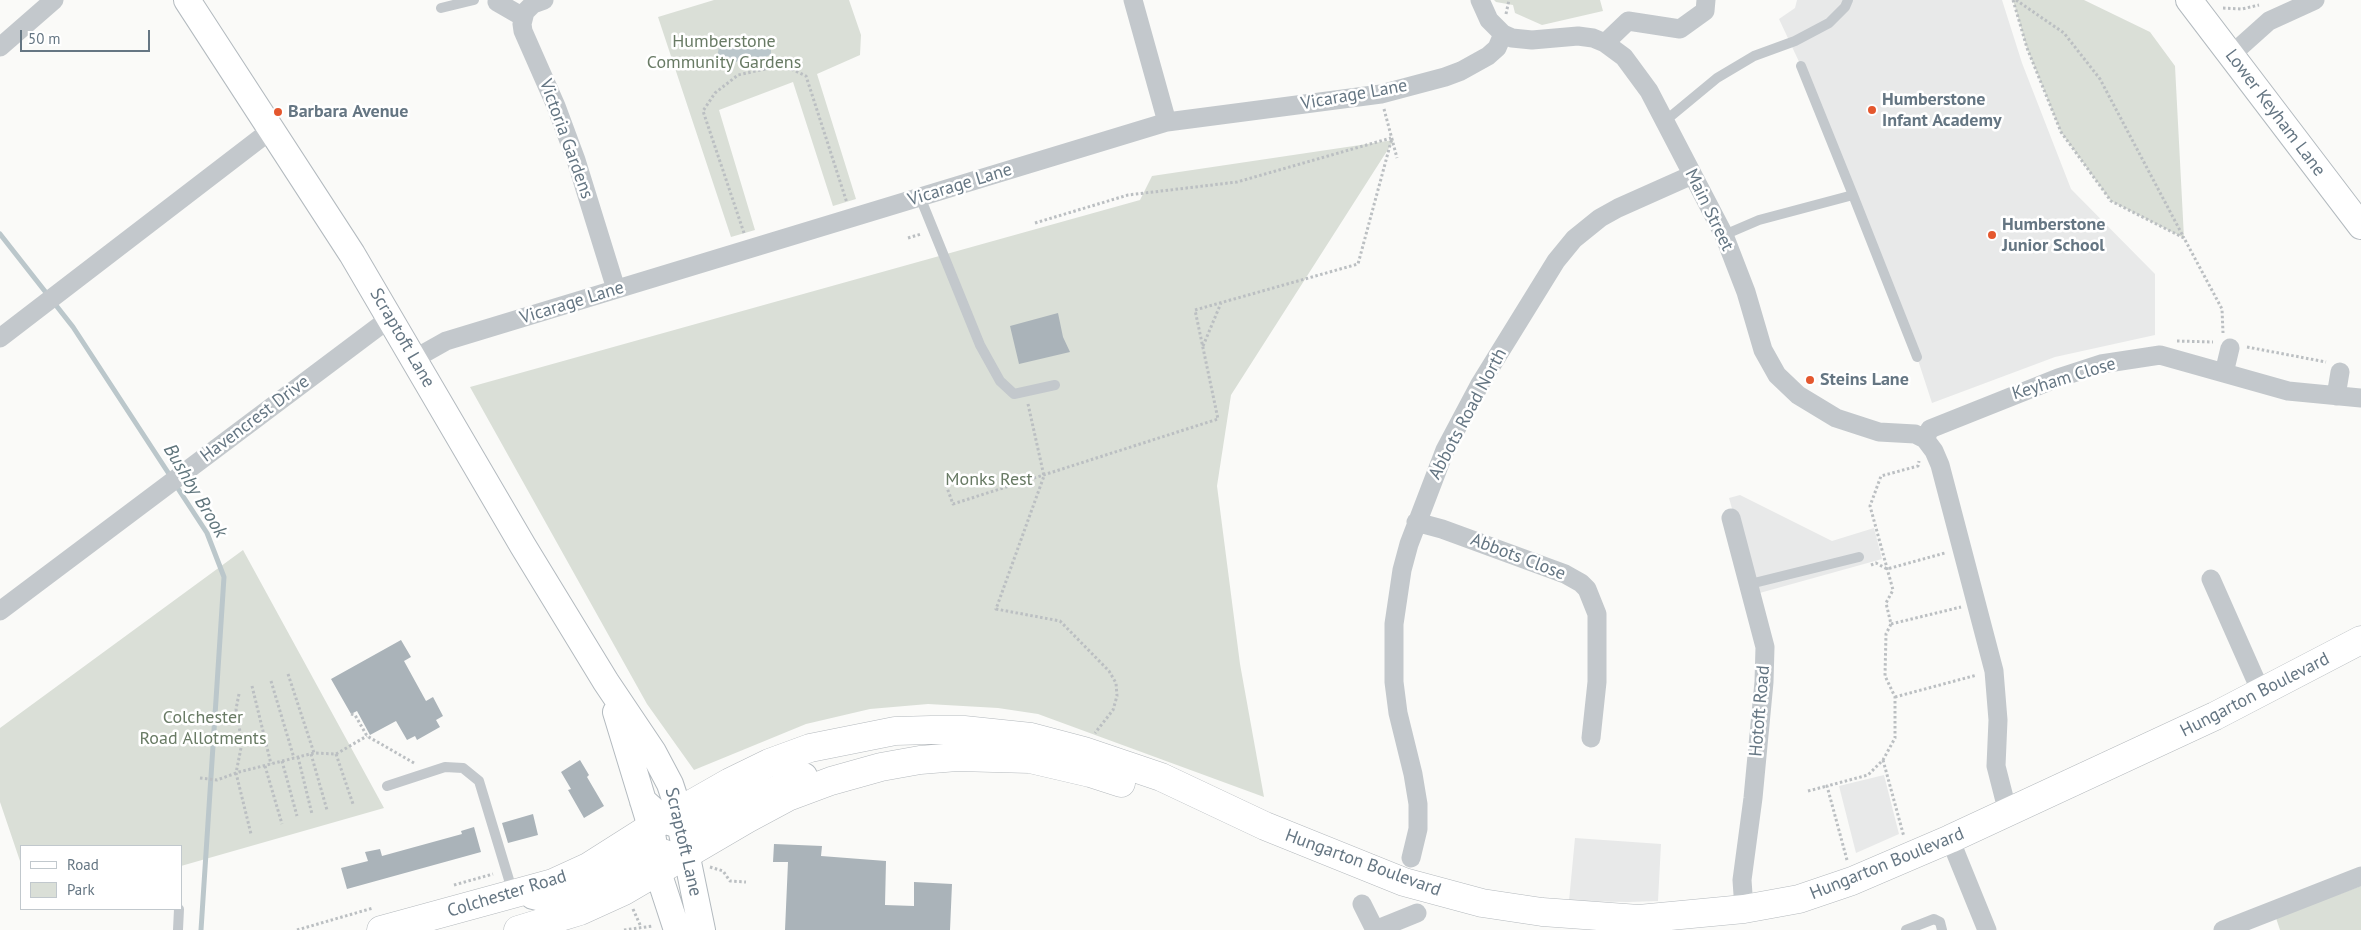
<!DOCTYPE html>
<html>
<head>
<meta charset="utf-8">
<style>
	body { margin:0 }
	#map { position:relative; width:2361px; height:930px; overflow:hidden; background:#fafaf8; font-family:"PT Sans",sans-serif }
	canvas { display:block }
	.legend { position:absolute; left:20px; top:845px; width:162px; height:65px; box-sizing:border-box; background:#fff; border:1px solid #c1c8cd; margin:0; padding:6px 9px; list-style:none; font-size:15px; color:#657683 }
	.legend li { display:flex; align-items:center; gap:10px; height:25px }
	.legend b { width:25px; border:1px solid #c1c8cd }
	.scale { position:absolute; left:20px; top:30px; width:130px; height:22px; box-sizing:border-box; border:2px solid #657683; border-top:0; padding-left:6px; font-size:15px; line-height:18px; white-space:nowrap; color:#657683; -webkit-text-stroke:4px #fff; paint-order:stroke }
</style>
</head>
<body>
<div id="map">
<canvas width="2361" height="930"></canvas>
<ul class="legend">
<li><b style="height:6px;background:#fff"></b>Road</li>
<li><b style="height:14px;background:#dadfd7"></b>Park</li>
</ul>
<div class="scale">50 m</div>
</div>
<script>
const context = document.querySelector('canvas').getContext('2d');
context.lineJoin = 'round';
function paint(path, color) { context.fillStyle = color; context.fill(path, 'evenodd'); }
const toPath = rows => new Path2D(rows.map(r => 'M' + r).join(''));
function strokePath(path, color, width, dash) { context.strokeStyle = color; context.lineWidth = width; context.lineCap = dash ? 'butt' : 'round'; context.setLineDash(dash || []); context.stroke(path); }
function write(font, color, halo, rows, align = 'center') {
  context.font = font + ' "PT Sans",sans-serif'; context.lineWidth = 5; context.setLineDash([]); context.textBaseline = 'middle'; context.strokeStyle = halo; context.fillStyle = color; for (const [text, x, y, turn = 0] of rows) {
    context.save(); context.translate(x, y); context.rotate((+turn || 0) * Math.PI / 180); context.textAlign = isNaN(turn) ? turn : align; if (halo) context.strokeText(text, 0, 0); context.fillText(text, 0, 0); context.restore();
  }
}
paint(toPath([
	[1797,0,2002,0,2022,63,2071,189,2155,274,2155,335,2055,357,1932,403,1917,357,1801,66,1779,19,1795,8],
	[1740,495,1832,541,1874,528,1882,559,1756,594,1729,498],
	[1884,775,1899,834,1856,853,1839,786],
	[1575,838,1661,844,1658,901,1628,902,1569,901]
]), '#e8e9e9');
paint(toPath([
	[714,0,849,0,861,35,860,55,817,74,856,199,833,206,793,82,719,110,755,230,731,237,658,17],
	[1494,0,1600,0,1603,11,1542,25,1515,13,1513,5,1496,2],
	[2013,0,2084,0,2150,32,2175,66,2184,238,2111,201,2061,132,2027,48],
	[1394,140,1231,395,1217,486,1240,664,1264,797,1038,714,998,708,928,704,870,709,806,724,694,770,647,704,470,387,1140,200,1152,176],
	[243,550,384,808,181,866,181,846,21,846,21,864,0,802,0,728],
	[2361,886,2361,930,2280,930,2276,918]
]), '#dadfd7');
paint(toPath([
	[733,39,761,42,771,48,771,55,760,58,748,56,728,66,722,66,717,59,719,46]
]), '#bbc7cb');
strokePath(toPath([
	[0,234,73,327,171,477],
	[175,484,207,533,224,577,201,930]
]), '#bbc7cb', 5);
paint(toPath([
	[1058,313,1063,337,1070,352,1019,364,1010,326],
	[401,640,411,657,404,661,426,701,433,697,443,716,436,720,440,727,417,740,415,736,407,740,396,721,370,735,357,711,351,714,331,679],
	[580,760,589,775,587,777,604,806,584,818,568,790,571,789,561,772],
	[533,814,538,835,508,843,502,823],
	[474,827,481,852,347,889,341,868,368,861,365,852,380,849,382,856,462,834,461,831],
	[774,844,822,846,821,856,886,861,885,905,914,906,914,882,952,884,950,930,785,930,788,862,773,862]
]), '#aab3b9');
const secondary = toPath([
	[187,0,352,254,523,546,606,682,653,752,670,784,675,799,702,930],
	[2189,0,2361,226],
	[616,712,651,827,658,872,677,930],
	[643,801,664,820,681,826,696,827,711,822,756,798,804,776],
	[533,896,541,898,590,884,647,854,662,852,670,855]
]);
const highway = toPath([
	[381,930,553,883,588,867,651,827,730,782,769,763,810,748,895,731,931,730,964,730,1031,737,1084,751,1161,777,1265,826,1404,882,1482,903,1542,912,1639,919,1744,909,1799,899,1852,881,1950,839,2215,716,2361,640],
	[518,930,580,911,624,891,747,819,788,797,831,781,881,767,920,760,957,757,1030,759,1090,773,1121,783]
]);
strokePath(secondary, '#b3babf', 28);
strokePath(highway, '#b4b9bd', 29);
strokePath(toPath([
	[2013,0,2027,48,2061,132,2111,201,2184,238,2222,309,2223,333],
	[2016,0,2064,33,2100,79,2184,238],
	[2223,8,2242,9,2259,5],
	[1506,14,1509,0],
	[1384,109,1397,158],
	[1035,223,1128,195,1237,182,1391,138],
	[744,233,703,111,715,93,738,75,783,65,806,76,847,203],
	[908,238,921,234],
	[2177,341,2213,342],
	[1203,346,1221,303],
	[2247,347,2326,362],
	[1028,404,1044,476,996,609,1060,621,1109,671,1116,683,1117,696,1113,710,1095,733],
	[946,485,953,504,1218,419,1195,310,1358,264,1392,138],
	[1871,565,1876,563,1887,569,1945,553],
	[1891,624,1961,607],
	[288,674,314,753],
	[271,681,294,758],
	[252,686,271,764],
	[239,694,236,709,242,743,236,773,251,834],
	[1895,697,1977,675],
	[351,714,355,715,367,736,414,763],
	[311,754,327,810],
	[336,754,353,804],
	[298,757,312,814],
	[1883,760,1904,837],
	[282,761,297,816],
	[265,766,282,824],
	[200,778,217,780,239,772,314,753,336,754,367,736],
	[1808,791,1827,786],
	[1847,860,1827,786,1868,775,1883,760,1895,738,1895,697,1885,676,1886,634,1891,624,1886,603,1893,590,1870,506,1881,476,1918,466,1919,461],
	[710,867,723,871,730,881,746,882],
	[454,885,493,874],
	[633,909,641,927],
	[297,930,373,908],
	[624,930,653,926]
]), '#bbbfc2', 3, [2.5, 2.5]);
strokePath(toPath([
	[441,8,474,0],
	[1801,66,1853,195],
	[1665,121,1717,78,1754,56,1795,41,1829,23,1845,7,1848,0],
	[920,197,980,345,1000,381,1014,394,1055,385],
	[1724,235,1759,220,1853,195,1917,357],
	[1750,584,1859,557],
	[387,786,445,767,463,768,479,781,513,893],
	[178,930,179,909],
	[1906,930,1934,919,1940,922,1942,930]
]), '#c3c8cc', 10);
strokePath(toPath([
	[544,0,533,4,525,12,522,24,523,31,556,106,576,160,616,289],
	[1133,0,1167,122],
	[1480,0,1489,20,1503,34,1512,38,1532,40,1578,36,1593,38,1605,43,1624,57,1649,91,1724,235,1746,292,1763,350,1777,375,1798,395,1836,418,1879,432,1915,434,1925,439,1934,451,1940,465,1994,671,1998,720,1996,766,2008,813],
	[497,2,523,17],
	[1605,43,1628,21,1680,29,1705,11,1706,0],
	[0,47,54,0],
	[2231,55,2269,21,2315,0],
	[0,338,271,130],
	[414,359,446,341,1167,122,1381,94,1445,77,1461,71,1488,56,1497,48,1503,34],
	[2224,373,2230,348],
	[2336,396,2340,372],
	[1925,439,1930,429,2058,378,2101,364,2160,355,2288,391,2361,398],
	[1731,518,1765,647,1764,682,1753,798,1742,880,1744,909],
	[1416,522,1442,529,1565,574,1581,583,1587,589,1597,614,1597,682,1591,738],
	[2211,579,2261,692],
	[0,611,390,318],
	[1950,839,1987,930],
	[1411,858,1418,829,1418,804,1413,774,1398,713,1394,682,1394,624,1402,570,1409,544,1445,450,1480,384,1556,261,1574,239,1600,218,1618,208,1692,175],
	[1362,904,1375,930,1417,913],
	[2223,930,2361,876]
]), '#c3c8cc', 19);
strokePath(secondary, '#fff', 26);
strokePath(highway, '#fff', 28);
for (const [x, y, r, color] of [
	[1872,110,5,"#e4572e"],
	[278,112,5,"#e4572e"],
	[1992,235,5,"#e4572e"],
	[1810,380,5,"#e4572e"]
]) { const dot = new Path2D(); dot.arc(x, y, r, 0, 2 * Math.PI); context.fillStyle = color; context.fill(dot); strokePath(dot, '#fff', 2); }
write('18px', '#687a64', '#fff', [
	["Humberstone",724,42],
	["Community Gardens",724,63],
	["Monks Rest",989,480],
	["Colchester",203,718],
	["Road Allotments",203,739]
]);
write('18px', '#657683', '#fff', [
	["Vicarage Lane",1354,95,-10],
	["Lower Keyham Lane",2275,113,53],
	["Victoria Gardens",566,139,70],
	["Vicarage Lane",960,185,-17],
	["Main Street",1709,210,64],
	["Vicarage Lane",572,303,-17],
	["Scraptoft Lane",402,338,60],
	["Keyham Close",2064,379,-17],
	["Abbots Road North",1468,414,-62],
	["Havencrest Drive",255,419,-37],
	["Abbots Close",1518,557,21],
	["Hungarton Boulevard",2255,695,-27],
	["Hotoft Road",1760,711,-85],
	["Scraptoft Lane",683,842,77],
	["Hungarton Boulevard",1363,863,20],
	["Hungarton Boulevard",1887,864,-22],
	["Colchester Road",507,894,-17]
]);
write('bold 18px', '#657683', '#fff', [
	["Humberstone",1882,100],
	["Infant Academy",1882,121],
	["Barbara Avenue",288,112],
	["Humberstone",2002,225],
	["Junior School",2002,246],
	["Steins Lane",1820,380]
], 'left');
write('italic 19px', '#60757c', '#fff', [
	["Bushby Brook",195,491,59]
]);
</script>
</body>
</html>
